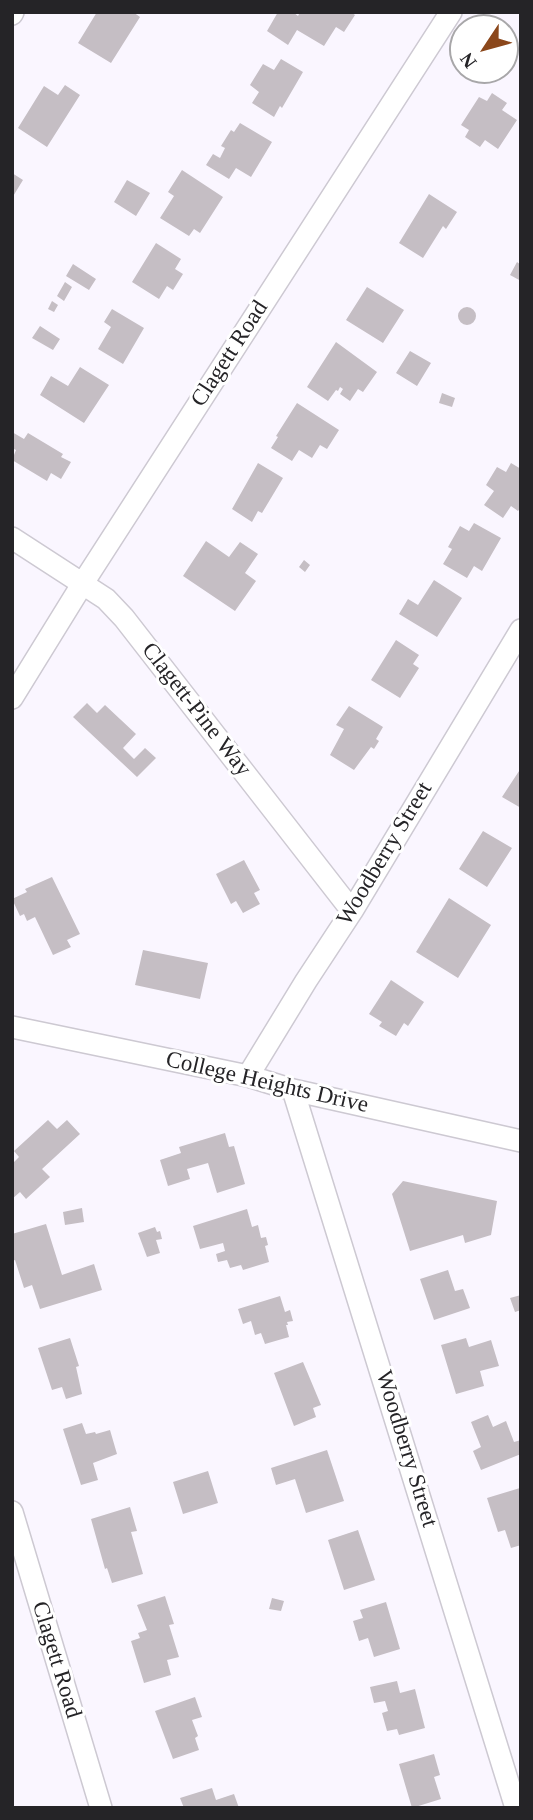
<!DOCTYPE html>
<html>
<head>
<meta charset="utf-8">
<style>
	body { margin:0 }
	#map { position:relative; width:533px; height:1820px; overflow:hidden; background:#faf6ff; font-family:"Times New Roman",serif }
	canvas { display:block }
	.frame { position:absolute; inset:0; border:14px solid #252427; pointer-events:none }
	.north { position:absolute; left:449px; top:14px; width:70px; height:70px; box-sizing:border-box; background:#fff; border:2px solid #a8a7a9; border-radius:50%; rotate:234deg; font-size:19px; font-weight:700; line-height:28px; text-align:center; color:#252427 }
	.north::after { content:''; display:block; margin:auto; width:24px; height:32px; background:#8b471b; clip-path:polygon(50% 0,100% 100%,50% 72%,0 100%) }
</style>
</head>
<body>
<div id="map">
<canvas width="533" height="1820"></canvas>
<div class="frame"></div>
<div class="north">N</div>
</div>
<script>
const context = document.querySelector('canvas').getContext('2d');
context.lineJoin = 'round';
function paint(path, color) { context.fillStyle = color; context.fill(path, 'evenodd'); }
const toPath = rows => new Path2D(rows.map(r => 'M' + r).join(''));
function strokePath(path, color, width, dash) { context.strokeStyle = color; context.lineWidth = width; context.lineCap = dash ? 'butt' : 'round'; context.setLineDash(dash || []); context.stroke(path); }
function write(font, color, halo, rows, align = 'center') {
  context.font = font + ' "Times New Roman",serif'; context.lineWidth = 6; context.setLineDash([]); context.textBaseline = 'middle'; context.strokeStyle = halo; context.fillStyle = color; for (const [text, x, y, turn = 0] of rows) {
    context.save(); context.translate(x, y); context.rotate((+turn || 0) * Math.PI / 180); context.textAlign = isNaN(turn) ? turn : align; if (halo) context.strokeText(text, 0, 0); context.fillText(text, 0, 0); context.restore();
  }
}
paint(toPath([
	[97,12,133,12,140,17,111,63,78,43],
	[278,12,293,12,298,16,300,12,351,12,355,15,344,32,336,27,324,46,297,30,288,45,267,31],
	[281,59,303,72,282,108,280,106,274,117,252,103,259,92,250,85,263,64,274,70],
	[65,85,80,95,47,147,18,128,44,86,58,95],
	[492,93,507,103,502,110,517,120,498,149,485,140,480,147,465,137,469,130,461,125,479,97,487,101],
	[240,123,272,142,251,177,236,168,229,179,206,165,213,154,220,158,225,148,221,146,231,130,234,132],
	[182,170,223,197,200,233,194,229,189,236,160,218,174,196,168,192],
	[12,173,23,180,12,198],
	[127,180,150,193,136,216,114,202],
	[429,194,457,212,446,229,443,226,423,258,399,243],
	[156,243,181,259,175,269,183,274,173,290,167,286,159,299,132,282],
	[517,262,521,265,521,281,510,275],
	[73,264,96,279,89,290,66,276],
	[65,282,72,287,64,301,57,296],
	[367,287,404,310,383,343,346,320],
	[52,301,58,305,54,312,48,309],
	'458 316a9 9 0 1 1 18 0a9 9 0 1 1-18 0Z',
	[112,309,144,328,123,364,98,349,111,327,104,322],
	[40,326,60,339,53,350,32,338],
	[336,342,377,372,363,392,358,389,350,401,340,394,343,389,340,387,338,391,336,390,328,401,307,387],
	[410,351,431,363,417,386,396,373],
	[80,367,109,385,84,423,40,395,51,376,68,386],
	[442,393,455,398,452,407,439,403],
	[297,403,339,430,327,449,320,445,312,458,299,450,292,461,271,448,278,437,276,436],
	[12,432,24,439,28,433,63,454,61,457,71,462,61,479,51,473,47,481,12,460,16,450,12,448],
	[258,463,283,478,262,513,258,511,252,522,232,509],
	[511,463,521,469,521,507,518,511,511,506,503,518,484,505,494,491,486,485,497,467,506,472],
	[474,523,501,538,482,571,474,566,467,578,443,564,452,549,448,547,460,526,469,531],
	[206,541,229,557,240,542,258,554,245,573,256,581,235,611,183,576],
	[304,560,310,565,305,572,299,567],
	[434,580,462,598,437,637,399,614,408,599,418,605],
	[396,640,419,655,413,664,419,668,400,698,371,680],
	[87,703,97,713,105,705,136,734,123,748,134,759,145,748,156,758,137,777,73,717],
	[349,706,383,727,376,739,379,741,374,749,371,747,354,770,330,755,344,729,336,725],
	[521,768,521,808,502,797],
	[483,831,512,848,487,887,459,869],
	[244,860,260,890,254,893,260,904,243,913,236,901,231,904,216,874],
	[52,877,80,934,67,940,71,947,53,955,35,917,27,921,24,914,20,916,12,899,27,892,25,889],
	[449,898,491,925,458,978,416,952],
	[143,950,208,963,200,999,135,985],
	[391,980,424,1002,408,1026,404,1023,396,1036,379,1026,382,1022,369,1014],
	[48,1120,57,1129,67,1120,80,1134,42,1169,50,1177,26,1199,20,1192,12,1199,12,1164,19,1157,14,1151],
	[225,1133,229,1147,234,1146,245,1184,217,1193,208,1163,187,1169,190,1179,168,1186,160,1160,181,1153,179,1147],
	[403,1181,497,1201,491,1235,465,1243,463,1235,410,1251,392,1194],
	[82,1208,84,1222,65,1225,63,1212],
	[247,1209,252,1227,258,1225,261,1238,266,1237,268,1245,265,1246,269,1262,243,1270,241,1265,230,1268,227,1260,218,1262,216,1254,225,1251,223,1243,200,1249,193,1226],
	[46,1224,62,1275,94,1264,102,1290,40,1309,32,1285,24,1288,15,1260,12,1261,12,1234],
	[155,1227,157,1232,160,1231,162,1239,156,1240,160,1253,147,1257,138,1233],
	[448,1270,455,1291,463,1289,470,1308,434,1320,420,1279],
	[521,1295,521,1310,515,1312,510,1298],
	[280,1296,285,1312,290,1310,293,1321,287,1322,288,1325,286,1325,289,1337,265,1344,261,1333,255,1335,251,1321,243,1324,238,1309],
	[70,1338,79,1366,76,1367,82,1394,66,1399,62,1387,52,1390,38,1348],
	[466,1338,469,1347,491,1340,499,1366,480,1371,484,1386,456,1394,441,1345],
	[303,1362,321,1405,313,1408,316,1417,294,1426,274,1373],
	[488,1415,493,1427,506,1421,514,1442,521,1440,521,1454,481,1470,473,1451,481,1447,471,1422],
	[82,1423,86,1434,95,1432,96,1434,110,1430,117,1454,93,1463,98,1480,81,1485,63,1429],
	[327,1450,344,1501,306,1513,295,1479,276,1485,271,1468],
	[208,1471,218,1503,183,1514,173,1482],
	[520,1488,521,1545,511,1548,505,1530,498,1532,487,1498],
	[130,1507,137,1531,131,1532,143,1574,112,1583,107,1568,105,1569,91,1519],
	[358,1530,375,1580,344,1590,328,1540],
	[165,1596,174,1624,169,1625,179,1657,167,1660,171,1675,144,1683,131,1641,140,1638,138,1633,147,1630,137,1605],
	[272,1598,284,1601,281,1611,269,1609],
	[386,1602,400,1649,374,1657,368,1638,359,1641,353,1621,363,1618,360,1610],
	[397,1681,400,1693,415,1689,425,1728,399,1735,397,1729,387,1731,382,1713,388,1711,385,1701,374,1703,370,1687],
	[195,1697,202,1717,192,1720,198,1736,195,1738,199,1750,173,1759,155,1711],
	[434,1754,440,1775,434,1777,441,1799,412,1808,399,1764],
	[212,1788,216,1800,234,1794,239,1808,184,1808,180,1798]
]), '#c5bec4');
const minor = toPath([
	[12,14,13,12],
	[12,538,106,599,124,618,352,911],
	[12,698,83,583,451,12],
	[12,1027,248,1076,293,1090,521,1141],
	[248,1076,306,981,352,911,521,630],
	[293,1090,516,1808],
	[12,1512,101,1808]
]);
strokePath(minor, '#cdc9d2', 24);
strokePath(minor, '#fff', 21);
write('23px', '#252427', '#fff', [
	["Clagett Road",230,354,-57],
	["Clagett-Pine Way",196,710,52],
	["Woodberry Street",385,854,-59],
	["College Heights Drive",267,1083,13],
	["Woodberry Street",406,1449,73],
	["Clagett Road",56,1660,73]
]);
</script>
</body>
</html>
